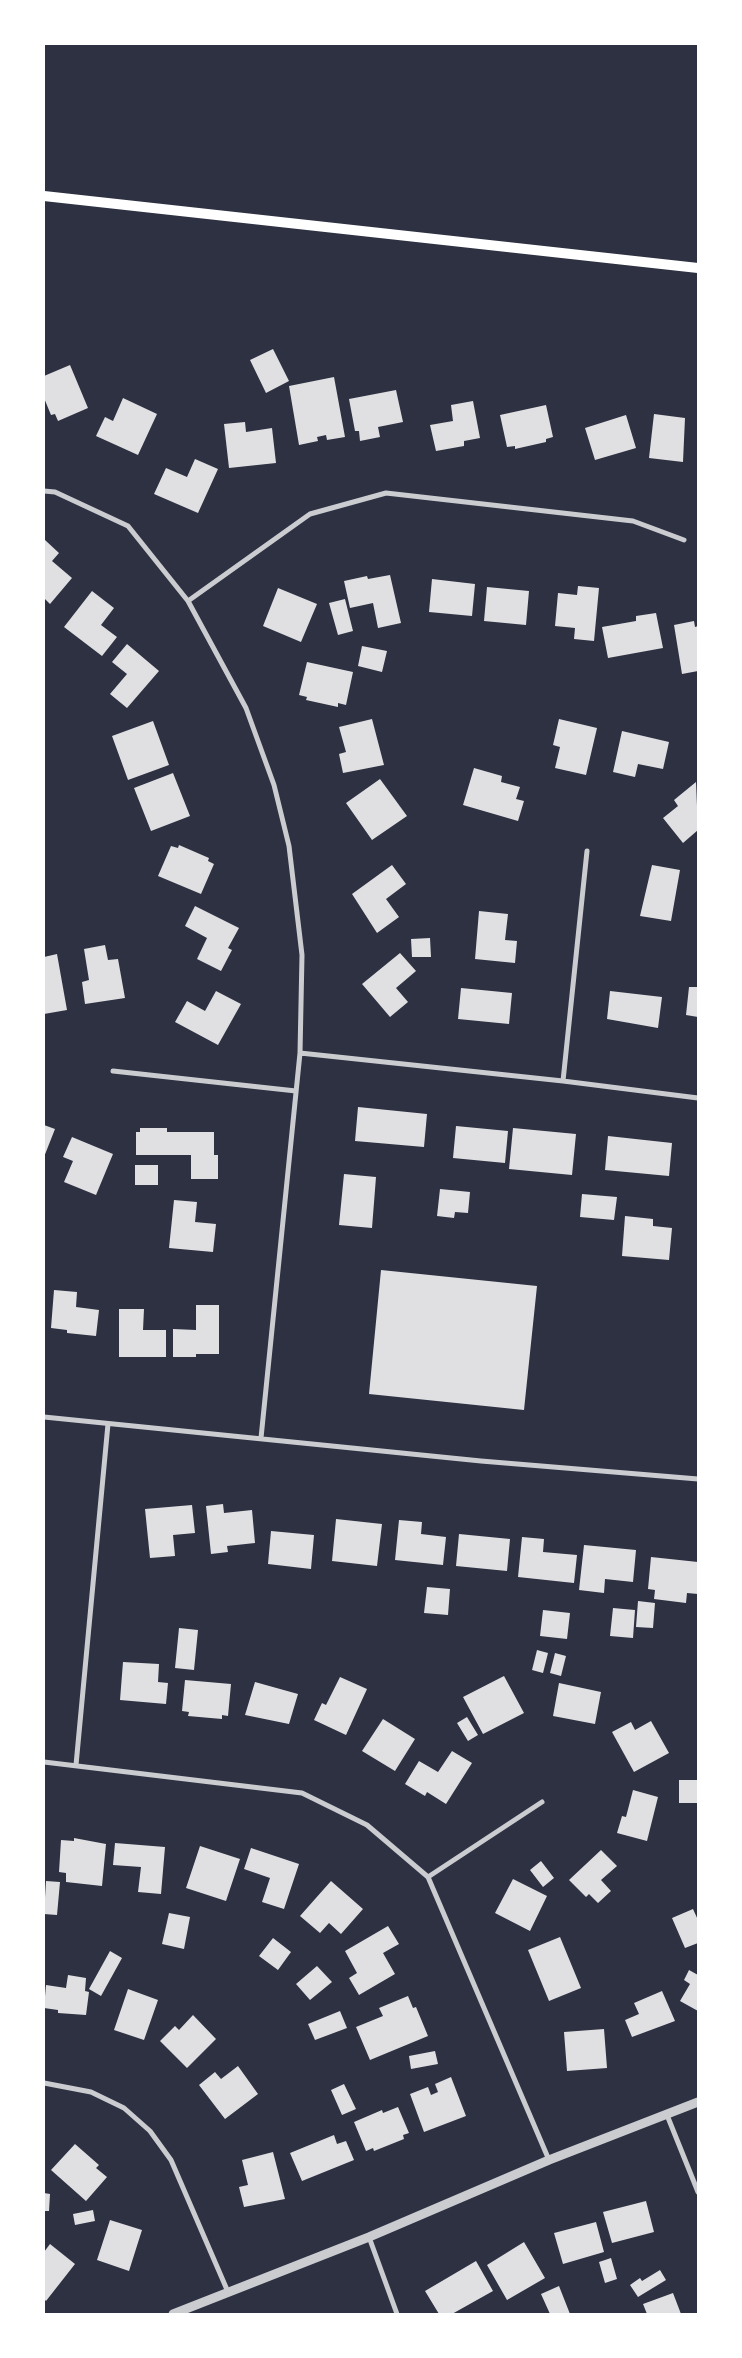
<!DOCTYPE html>
<html>
<head>
<meta charset="utf-8">
<style>
	body { margin:0 }
	#map { position:relative; width:742px; height:2358px; overflow:hidden; background:#2d3142; font-family:"Source Sans 3",sans-serif }
	canvas { display:block }
	.frame { position:absolute; inset:0; border:45px solid #fff; pointer-events:none }
</style>
</head>
<body>
<div id="map">
<canvas width="742" height="2358"></canvas>
<div class="frame"></div>
</div>
<script>
const context = document.querySelector('canvas').getContext('2d');
context.lineJoin = 'round';
function paint(path, color) { context.fillStyle = color; context.fill(path, 'evenodd'); }
const toPath = rows => new Path2D(rows.map(r => 'M' + r).join(''));
function strokePath(path, color, width, dash) { context.strokeStyle = color; context.lineWidth = width; context.lineCap = dash ? 'butt' : 'round'; context.setLineDash(dash || []); context.stroke(path); }
paint(toPath([
	[273,349,289,381,266,393,250,360],
	[70,365,88,408,58,421,55,414,51,415,44,398,44,376],
	[334,377,345,437,327,440,326,435,317,437,318,441,299,445,289,386],
	[396,390,403,422,378,427,380,437,360,441,359,431,355,431,349,399],
	[123,398,157,414,138,455,96,436,105,417,113,421],
	[473,401,480,438,464,441,464,446,436,451,430,425,453,421,451,405],
	[546,405,553,437,546,439,546,442,515,449,515,446,507,447,500,415],
	[654,414,685,418,683,462,649,458],
	[626,415,636,448,595,460,585,428],
	[245,422,246,432,272,428,276,463,229,468,224,424],
	[195,459,218,469,198,513,154,494,166,468,187,477],
	[45,540,59,553,52,561,72,578,50,604,44,598],
	[390,575,401,623,378,628,373,603,350,608,344,581,367,576,368,579],
	[432,579,475,584,472,616,429,612],
	[578,586,599,588,594,641,574,639,575,628,555,626,558,593,577,595],
	[487,587,529,591,526,625,484,621],
	[278,588,317,604,301,642,263,626],
	[92,591,114,608,101,625,117,637,102,656,64,627],
	[345,599,353,631,338,635,329,603],
	[656,613,663,648,608,658,602,627,636,621,636,616],
	[694,621,695,627,698,626,698,671,682,674,674,625],
	[127,644,159,671,127,708,110,694,127,674,112,662],
	[362,646,387,651,382,672,358,666],
	[307,662,353,672,346,705,338,703,338,707,306,700,307,697,299,695],
	[372,719,384,765,343,773,339,754,346,752,339,727],
	[559,719,597,728,586,775,555,768,560,747,553,745],
	[153,721,169,765,128,780,112,736],
	[622,731,669,742,663,769,638,764,635,777,613,772],
	[474,768,502,776,501,782,520,787,516,799,524,801,518,821,463,805],
	[173,773,190,816,151,831,134,788],
	[380,779,407,816,372,840,346,803],
	[696,782,698,830,683,843,663,818,678,806,674,800],
	[179,845,209,858,208,861,214,864,201,894,158,876,171,846,178,848],
	[392,865,406,884,386,899,399,917,377,933,352,894],
	[652,865,680,870,671,921,640,916],
	[195,906,239,928,228,948,232,950,221,971,197,959,207,938,185,926],
	[479,911,508,914,505,940,517,941,515,963,475,959],
	[430,938,431,957,412,957,411,939],
	[105,945,108,960,118,959,125,998,85,1004,82,982,89,980,84,949],
	[400,953,416,971,396,988,408,1002,390,1017,362,984],
	[57,954,67,1010,44,1014,44,957],
	[689,987,698,987,698,1017,686,1015],
	[461,988,512,993,509,1024,458,1019],
	[216,991,241,1004,218,1045,175,1022,187,1001,205,1011],
	[610,991,662,997,658,1028,607,1019],
	[358,1107,427,1114,424,1147,355,1141],
	[44,1125,55,1129,44,1157],
	[456,1126,508,1131,505,1163,453,1158],
	[140,1128,167,1128,167,1132,214,1132,214,1155,218,1155,218,1179,191,1179,191,1155,136,1155,136,1132,140,1132],
	[513,1128,576,1134,572,1175,509,1169],
	[608,1136,672,1143,669,1176,605,1170],
	[72,1137,113,1154,96,1195,64,1182,73,1161,63,1157],
	[135,1165,158,1165,158,1185,135,1185],
	[344,1174,376,1177,372,1228,339,1225],
	[440,1189,470,1192,468,1213,455,1212,454,1218,437,1216],
	[582,1194,617,1197,614,1220,580,1217],
	[174,1200,197,1202,195,1222,216,1224,213,1252,169,1248],
	[625,1216,653,1219,653,1226,672,1228,669,1260,622,1256],
	[381,1270,537,1286,524,1410,369,1394],
	[54,1290,77,1292,76,1307,99,1310,96,1336,67,1333,67,1330,51,1328],
	[196,1305,219,1305,219,1354,196,1354,196,1357,173,1357,173,1329,196,1330],
	[119,1309,144,1309,143,1330,166,1330,166,1357,119,1357],
	[223,1504,224,1513,252,1510,255,1543,227,1546,228,1552,211,1554,206,1506],
	[192,1505,195,1533,173,1535,175,1556,150,1558,145,1509],
	[336,1519,382,1524,377,1566,332,1561],
	[399,1520,422,1522,421,1534,446,1537,443,1565,395,1560],
	[271,1531,314,1535,311,1569,268,1564],
	[459,1534,510,1539,507,1571,456,1566],
	[522,1537,544,1539,543,1552,577,1555,574,1583,518,1577],
	[584,1545,636,1550,633,1582,605,1579,604,1593,579,1590],
	[651,1557,698,1562,698,1594,687,1593,686,1603,654,1599,655,1590,648,1589],
	[427,1587,450,1589,448,1615,424,1613],
	[638,1601,655,1603,653,1628,636,1627],
	[613,1608,635,1610,633,1638,610,1636],
	[543,1610,570,1613,567,1639,540,1636],
	[179,1628,198,1630,194,1670,175,1668],
	[537,1650,548,1653,543,1673,532,1670],
	[555,1653,566,1656,561,1676,550,1673],
	[123,1662,159,1664,158,1682,168,1683,166,1704,120,1700],
	[504,1676,524,1713,483,1734,463,1697],
	[340,1677,367,1689,346,1735,314,1720,322,1703,326,1705],
	[185,1680,231,1684,228,1716,222,1715,222,1719,188,1716,189,1712,182,1711],
	[255,1682,298,1694,289,1724,245,1715],
	[559,1683,601,1692,595,1724,553,1716],
	[467,1717,478,1735,468,1741,457,1723],
	[383,1719,415,1739,395,1771,362,1751],
	[651,1721,669,1753,634,1772,612,1732,631,1722,635,1730],
	[452,1751,472,1763,446,1804,427,1792,425,1796,405,1784,419,1761,438,1772],
	[679,1780,698,1780,698,1803,679,1803],
	[633,1790,658,1797,647,1841,617,1833,622,1816,626,1817],
	[74,1838,106,1844,102,1886,66,1882,66,1873,59,1872,61,1840,74,1841],
	[115,1843,165,1847,161,1894,138,1892,141,1867,113,1865],
	[200,1846,240,1859,226,1901,186,1888],
	[251,1848,299,1864,284,1909,262,1902,270,1878,244,1869],
	[601,1850,617,1866,601,1880,611,1891,598,1903,589,1894,586,1897,569,1880],
	[541,1861,554,1878,543,1887,530,1870],
	[513,1879,547,1896,530,1931,495,1913],
	[46,1881,60,1882,57,1915,44,1914],
	[331,1881,363,1909,341,1934,329,1923,320,1933,300,1916],
	[693,1909,698,1920,698,1943,685,1948,672,1918],
	[169,1913,190,1917,184,1949,162,1944],
	[388,1926,399,1944,383,1953,395,1974,359,1995,349,1978,357,1973,345,1951],
	[560,1937,581,1988,549,2001,528,1950],
	[273,1938,291,1952,278,1970,259,1956],
	[110,1951,122,1958,101,1996,89,1989],
	[317,1966,332,1982,310,2000,296,1984],
	[689,1970,698,1975,698,2011,680,2001,690,1984,684,1980],
	[68,1975,86,1978,85,1991,89,1992,86,2015,58,2013,58,2010,44,2008,46,1985,66,1988],
	[128,1989,158,2000,144,2040,114,2030],
	[662,1991,675,2021,632,2037,625,2020,639,2014,634,2003],
	[408,1996,413,2008,416,2007,428,2036,370,2060,356,2027,383,2016,379,2008],
	[340,2011,347,2028,315,2040,308,2024],
	[193,2015,216,2039,187,2068,160,2041,175,2026,179,2030],
	[604,2029,607,2068,567,2071,564,2032],
	[435,2051,438,2064,411,2069,409,2056],
	[238,2066,258,2094,225,2119,199,2085,215,2072,221,2079],
	[451,2077,466,2116,424,2132,410,2094,428,2087,431,2095,438,2092,435,2084],
	[344,2084,356,2109,342,2115,331,2090],
	[398,2107,409,2133,403,2135,404,2139,374,2151,373,2148,366,2151,354,2122,382,2110,383,2113],
	[334,2135,337,2144,346,2141,354,2160,302,2181,290,2153],
	[75,2144,99,2165,96,2168,107,2177,86,2201,51,2170],
	[273,2152,285,2199,244,2207,239,2187,248,2185,242,2160],
	[44,2193,50,2194,49,2211,44,2211],
	[646,2201,654,2232,612,2243,603,2212],
	[93,2210,95,2221,75,2225,73,2214],
	[110,2220,142,2230,129,2271,97,2260],
	[596,2222,604,2252,563,2264,554,2233],
	[524,2242,545,2278,507,2300,487,2265],
	[50,2244,75,2264,46,2301,44,2299,44,2252],
	[611,2258,617,2279,605,2283,599,2262],
	[476,2261,493,2291,452,2314,439,2314,425,2291],
	[660,2270,666,2280,638,2297,630,2285,640,2278,642,2281],
	[559,2286,570,2314,550,2314,541,2294],
	[673,2293,681,2314,647,2314,643,2304]
]), '#e0e0e3');
strokePath(toPath([
	[44,491,55,492,128,526,188,601,246,708,274,785,289,846,302,955,300,1053,261,1438],
	[188,601,310,514,386,493,633,521,684,540],
	[300,1053,563,1081,698,1098],
	[113,1071,296,1091],
	[563,1081,587,851],
	[44,1417,481,1461,698,1479],
	[44,1762,302,1793,367,1825,428,1877,549,2160],
	[76,1765,108,1424],
	[428,1877,542,1802],
	[44,2083,91,2092,124,2108,150,2131,171,2160,228,2292],
	[667,2115,698,2192],
	[369,2237,397,2314]
]), '#caccd0', 5);
strokePath(toPath([
	[173,2314,369,2237,549,2160,698,2102]
]), '#caccd0', 9);
strokePath(toPath([
	[44,196,698,268]
]), '#fff', 10);
</script>
</body>
</html>
